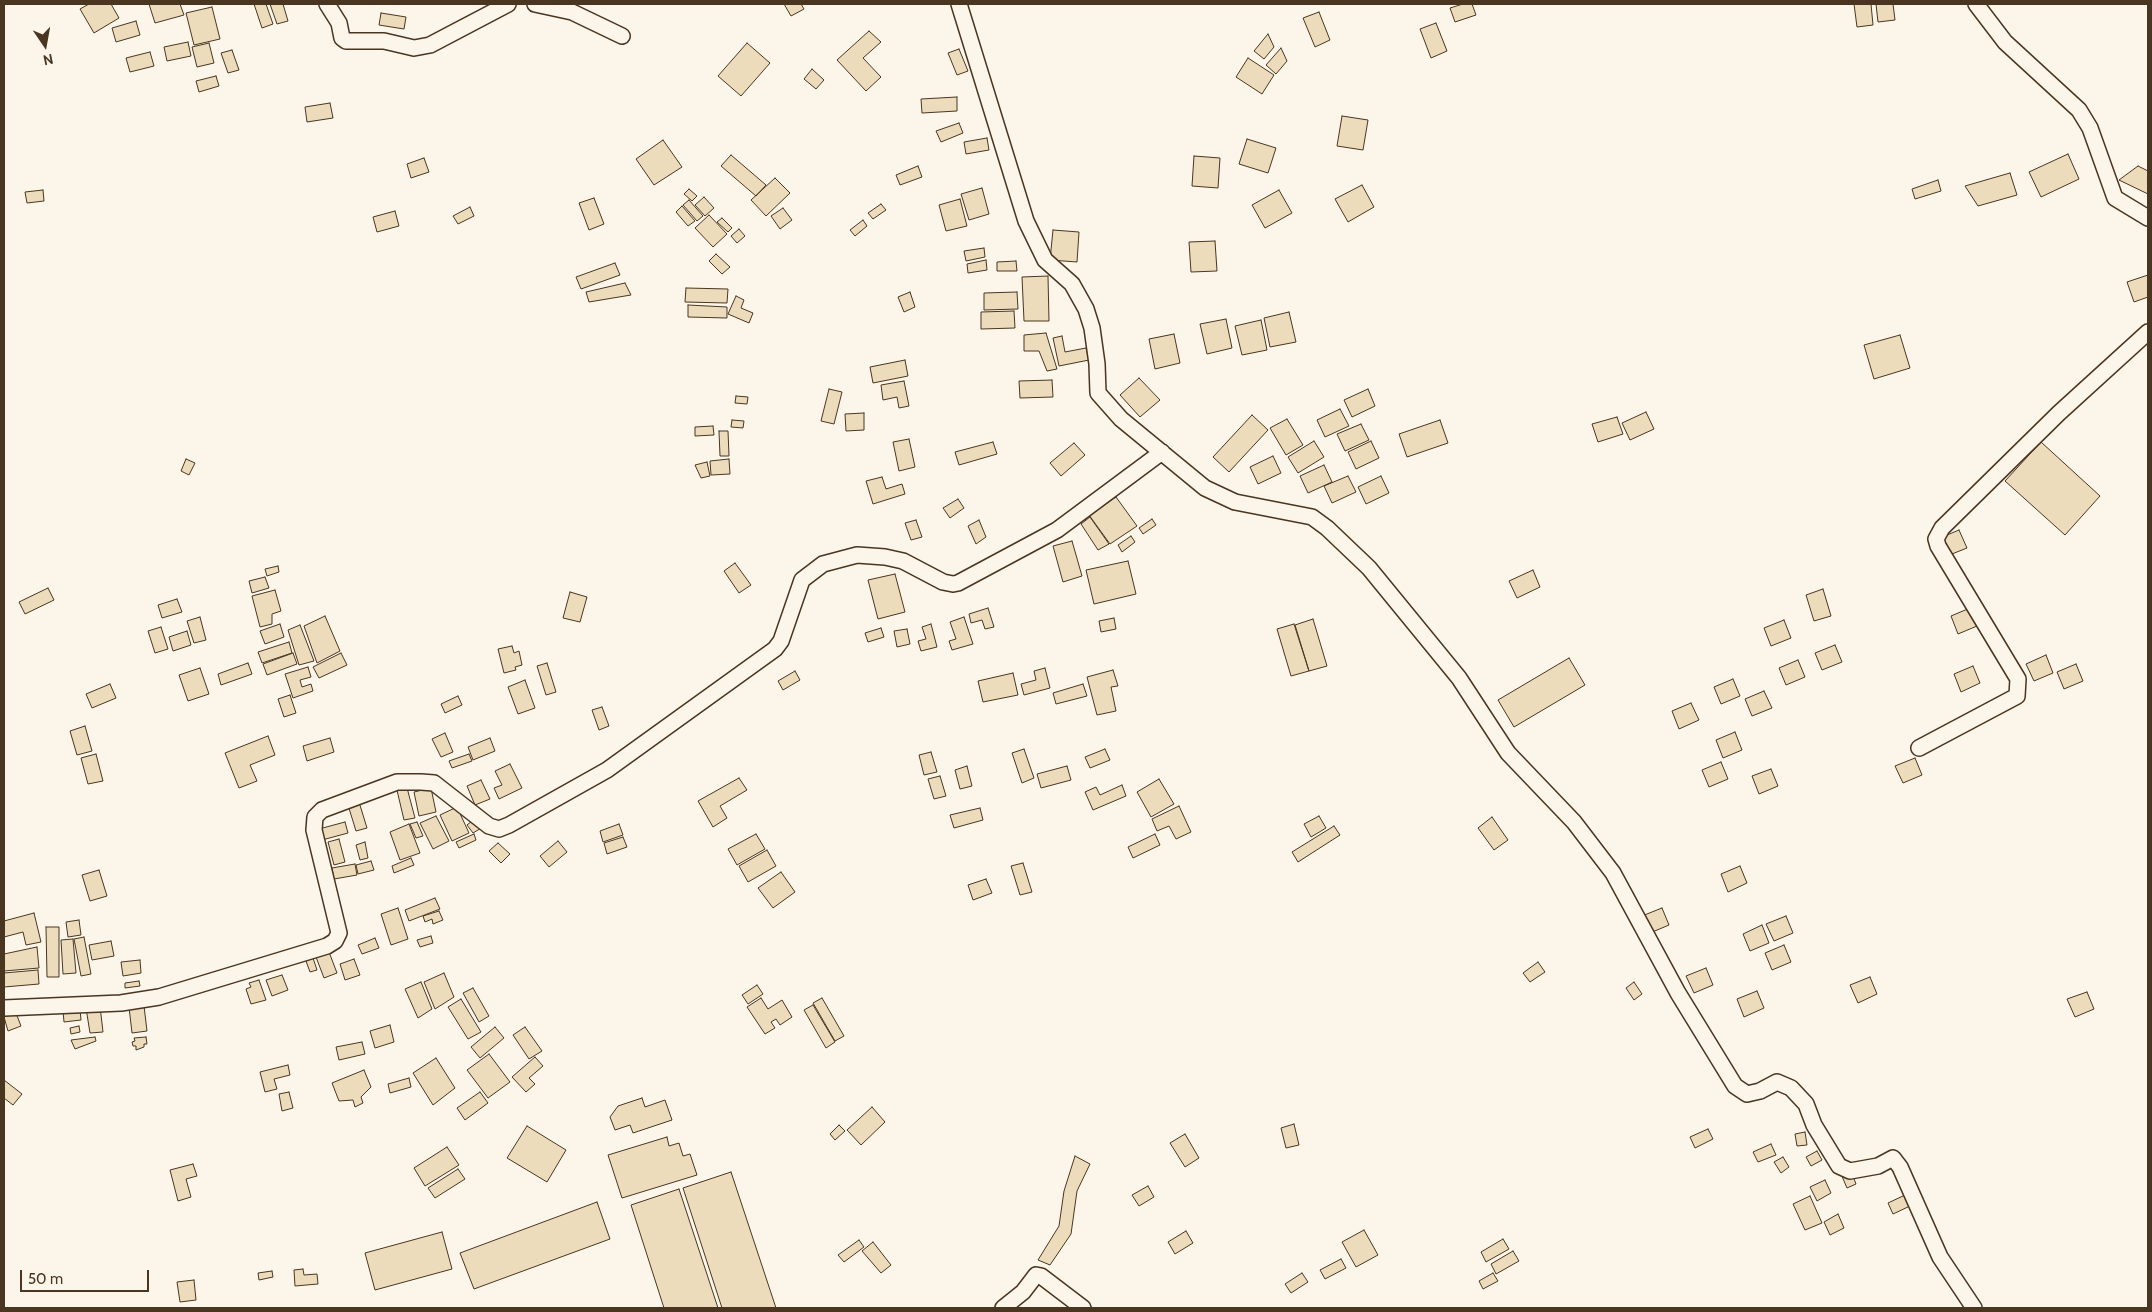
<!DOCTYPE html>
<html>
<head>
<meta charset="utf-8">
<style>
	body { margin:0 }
	#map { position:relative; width:2152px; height:1312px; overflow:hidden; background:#fbf6e9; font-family:Cabin,sans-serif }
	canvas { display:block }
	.frame { position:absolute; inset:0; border:5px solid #4a3520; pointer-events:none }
	.north { position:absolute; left:20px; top:20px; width:50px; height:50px; -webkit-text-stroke:4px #fbf6e9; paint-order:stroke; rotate:168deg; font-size:14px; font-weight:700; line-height:20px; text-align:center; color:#4a3520 }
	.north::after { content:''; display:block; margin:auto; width:18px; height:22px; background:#4a3520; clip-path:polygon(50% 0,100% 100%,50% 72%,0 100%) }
	.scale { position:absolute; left:20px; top:1270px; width:129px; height:22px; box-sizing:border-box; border:2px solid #4a3520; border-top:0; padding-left:6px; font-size:15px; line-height:18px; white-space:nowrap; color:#4a3520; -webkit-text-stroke:4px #fbf6e9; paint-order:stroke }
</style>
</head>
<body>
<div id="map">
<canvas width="2152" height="1312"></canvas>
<div class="frame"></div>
<div class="north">N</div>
<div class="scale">50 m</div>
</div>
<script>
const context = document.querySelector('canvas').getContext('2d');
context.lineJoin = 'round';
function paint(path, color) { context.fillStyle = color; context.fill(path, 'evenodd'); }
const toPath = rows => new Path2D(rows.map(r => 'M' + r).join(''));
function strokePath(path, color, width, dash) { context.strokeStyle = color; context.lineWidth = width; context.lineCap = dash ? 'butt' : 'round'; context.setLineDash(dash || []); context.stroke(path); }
const building = toPath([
	[89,4,111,4,119,18,94,33,80,9,89,4],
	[149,4,180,4,184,15,155,23,149,4],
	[254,4,266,4,273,24,262,28,254,4],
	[270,4,283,4,288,21,277,24,270,4],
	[784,4,801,4,804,9,791,16,784,4],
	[1463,4,1472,4,1476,15,1455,22,1450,8,1463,4],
	[1854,4,1871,4,1873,25,1857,27,1854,4],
	[1876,4,1893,4,1895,20,1878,22,1876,4],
	[212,7,220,39,194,45,186,13,212,7],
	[1319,12,1330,40,1315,47,1303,18,1319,12],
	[381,13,406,17,404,29,379,25,381,13],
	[136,21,140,35,116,42,112,28,136,21],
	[1436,23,1447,51,1431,58,1420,29,1436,23],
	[869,31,881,42,863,58,881,77,866,91,837,60,869,31],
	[1268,34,1274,47,1264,59,1254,51,1268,34],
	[188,42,191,56,167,61,164,47,188,42],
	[209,43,214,63,197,67,192,47,209,43],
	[747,43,770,63,741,96,718,76,747,43],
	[1281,48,1287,61,1276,74,1266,65,1281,48],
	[959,49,968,71,957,75,948,53,959,49],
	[232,50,239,70,228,73,221,53,232,50],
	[150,52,154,66,130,72,126,58,150,52],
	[1248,58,1274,75,1262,94,1236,77,1248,58],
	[812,69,824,80,816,89,804,79,812,69],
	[216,76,219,86,199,92,196,81,216,76],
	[957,97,957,111,922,113,921,99,957,97],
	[330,103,333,118,307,122,305,107,330,103],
	[1342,116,1368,120,1363,150,1337,146,1342,116],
	[959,123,963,133,941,142,936,131,959,123],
	[987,138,989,150,966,154,964,142,987,138],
	[1247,139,1276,148,1268,173,1239,164,1247,139],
	[663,140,682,167,654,185,636,159,663,140],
	[2068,154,2079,179,2041,197,2029,172,2068,154],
	[731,155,766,185,756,196,721,166,731,155],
	[1194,156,1220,158,1218,188,1192,186,1194,156],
	[424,158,429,172,411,178,407,164,424,158],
	[918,166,922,177,900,185,896,175,918,166],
	[2138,166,2148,171,2148,194,2119,180,2138,166],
	[2010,173,2017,195,1978,206,1965,186,2010,173],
	[775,178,790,193,766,216,751,200,775,178],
	[1938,180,1941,191,1915,199,1912,189,1938,180],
	[1362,185,1374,207,1348,222,1335,199,1362,185],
	[982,188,989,214,969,220,961,194,982,188],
	[689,189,697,196,692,201,684,194,689,189],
	[43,190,44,201,27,203,25,192,43,190],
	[1279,190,1292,213,1265,228,1252,205,1279,190],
	[704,197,714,208,705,216,695,205,704,197],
	[594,198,604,224,589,230,579,203,594,198],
	[960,199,967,226,946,231,939,205,960,199],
	[689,200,703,216,697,221,683,205,689,200],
	[881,204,886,210,873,219,868,213,881,204],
	[682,206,695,221,688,226,676,212,682,206],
	[470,207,474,216,458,224,453,216,470,207],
	[783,208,792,220,780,229,771,216,783,208],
	[395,211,399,226,377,232,373,217,395,211],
	[709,215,727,234,713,247,695,228,709,215],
	[722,218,732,228,728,232,717,222,722,218],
	[863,220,867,226,855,236,850,230,863,220],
	[739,229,745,236,737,243,731,236,739,229],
	[1053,230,1079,232,1077,262,1050,260,1053,230],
	[1215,241,1217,271,1191,272,1189,242,1215,241],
	[984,248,985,257,966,261,964,251,984,248],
	[716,254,730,267,722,274,709,261,716,254],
	[986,260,987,270,968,273,967,264,986,260],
	[1016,261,1017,271,997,271,997,262,1016,261],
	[615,263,620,275,581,289,576,277,615,263],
	[2148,275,2148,297,2134,302,2127,282,2148,275],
	[1048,276,1049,321,1024,321,1022,277,1048,276],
	[625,283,631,295,589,302,586,292,625,283],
	[686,288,728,289,727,303,685,302,686,288],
	[910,292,915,307,904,312,898,297,910,292],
	[1017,292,1018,309,984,310,984,293,1017,292],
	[736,296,744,300,741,308,753,313,749,323,728,314,736,296],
	[688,305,727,307,727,318,688,317,688,305],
	[1014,311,1015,328,981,329,981,312,1014,311],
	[1289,312,1296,342,1270,347,1264,318,1289,312],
	[1226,319,1232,348,1207,354,1200,324,1226,319],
	[1261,320,1267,350,1242,355,1235,326,1261,320],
	[1046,333,1057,369,1047,371,1039,351,1024,351,1024,335,1046,333],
	[1174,334,1180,363,1155,369,1149,339,1174,334],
	[1900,335,1910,368,1874,379,1864,345,1900,335],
	[1062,336,1065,352,1086,348,1089,360,1059,366,1053,338,1062,336],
	[905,360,908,376,873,383,870,367,905,360],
	[1139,378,1160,400,1140,417,1120,395,1139,378],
	[1052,380,1053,397,1020,398,1019,381,1052,380],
	[904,381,909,406,899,408,897,397,883,400,881,385,904,381],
	[829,389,842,392,834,424,821,421,829,389],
	[1368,389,1375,406,1352,417,1344,400,1368,389],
	[736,396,748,397,747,404,735,403,736,396],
	[1340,409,1349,426,1325,437,1317,420,1340,409],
	[1646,412,1654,429,1630,440,1622,423,1646,412],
	[864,413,864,430,846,431,845,414,864,413],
	[1252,415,1268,430,1229,472,1213,457,1252,415],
	[1617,417,1623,434,1598,442,1592,424,1617,417],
	[1287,419,1303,445,1286,455,1270,428,1287,419],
	[732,420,744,421,743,428,731,427,732,420],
	[1440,420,1448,443,1407,457,1399,434,1440,420],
	[1361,424,1369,440,1345,451,1337,434,1361,424],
	[713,426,714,435,695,436,695,427,713,426],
	[719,431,728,431,729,456,720,456,719,431],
	[909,439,915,467,899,471,893,442,909,439],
	[1314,441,1324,457,1298,473,1288,457,1314,441],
	[1371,441,1379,458,1356,469,1348,452,1371,441],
	[993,442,997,454,959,465,955,452,993,442],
	[2041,442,2100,496,2065,535,2005,481,2041,442],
	[1074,443,1085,455,1061,476,1050,463,1074,443],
	[1273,456,1281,473,1258,484,1250,467,1273,456],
	[186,459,195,463,189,475,181,471,186,459],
	[729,459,730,474,711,475,710,461,729,459],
	[707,462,710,476,701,478,695,465,707,462],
	[1324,465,1332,482,1308,493,1300,476,1324,465],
	[1348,476,1356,492,1332,503,1324,486,1348,476],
	[1381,476,1389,493,1366,504,1358,487,1381,476],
	[882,477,886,489,902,484,905,494,873,504,866,481,882,477],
	[1116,497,1137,526,1110,544,1089,515,1116,497],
	[958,499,964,508,950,518,943,508,958,499],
	[1090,517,1109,544,1098,550,1081,524,1090,517],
	[1152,519,1156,525,1143,534,1139,528,1152,519],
	[916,520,922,537,911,540,905,523,916,520],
	[979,520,986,537,976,544,968,526,979,520],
	[1959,530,1967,548,1947,556,1940,538,1959,530],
	[1131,536,1135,542,1122,552,1118,545,1131,536],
	[1072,541,1082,576,1063,582,1053,546,1072,541],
	[1128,561,1136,594,1094,604,1086,570,1128,561],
	[735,563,751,585,739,593,724,571,735,563],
	[278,566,279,572,267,576,265,569,278,566],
	[1533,570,1540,587,1517,598,1509,581,1533,570],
	[895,574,905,612,878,619,868,580,895,574],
	[265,577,269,588,252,593,249,581,265,577],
	[48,588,54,600,25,614,19,602,48,588],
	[1823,589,1831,616,1814,621,1806,595,1823,589],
	[275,590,281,611,272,614,272,624,260,627,252,596,275,590],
	[570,592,587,597,580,622,563,618,570,592],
	[177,599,182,612,162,618,158,605,177,599],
	[988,608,994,627,985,629,982,620,971,623,969,614,988,608],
	[1970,608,1977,626,1958,634,1951,616,1970,608],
	[325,616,340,651,317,663,304,626,325,616],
	[200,617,206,640,194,643,187,621,200,617],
	[964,617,973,644,952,650,949,641,956,639,950,622,964,617],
	[1114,618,1116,629,1101,632,1099,621,1114,618],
	[1313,619,1327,666,1309,671,1295,625,1313,619],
	[1784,620,1791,638,1771,646,1764,628,1784,620],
	[280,624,284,637,265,644,260,631,280,624],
	[931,624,937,647,921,651,918,641,926,639,922,627,931,624],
	[1294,624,1309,671,1291,676,1277,629,1294,624],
	[300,625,314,661,299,665,288,630,300,625],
	[161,627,168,649,155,653,148,631,161,627],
	[881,628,884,637,868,642,865,633,881,628],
	[907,629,910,644,897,647,894,631,907,629],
	[187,631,191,645,173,651,169,637,187,631],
	[289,642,292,653,262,663,258,652,289,642],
	[1835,645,1842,662,1822,670,1815,653,1835,645],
	[512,646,514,653,519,651,522,665,515,667,516,670,504,673,498,649,512,646],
	[293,653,297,664,267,675,263,664,293,653],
	[341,653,347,665,319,678,313,667,341,653],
	[2046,655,2053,673,2034,681,2026,664,2046,655],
	[1569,658,1585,685,1514,727,1498,700,1569,658],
	[1798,660,1805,677,1786,685,1779,668,1798,660],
	[248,663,252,674,221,685,218,674,248,663],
	[547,663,556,692,546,695,537,666,547,663],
	[2076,664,2083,681,2064,689,2057,672,2076,664],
	[1973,666,1980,683,1961,692,1954,674,1973,666],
	[308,667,311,677,300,680,302,687,311,684,313,691,293,698,285,674,308,667],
	[200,668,209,694,188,701,179,675,200,668],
	[1045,668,1050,688,1024,695,1021,684,1036,680,1034,671,1045,668],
	[1113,670,1118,686,1111,687,1116,711,1097,715,1087,677,1113,670],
	[795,671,800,680,783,690,778,681,795,671],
	[1013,673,1018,695,983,702,978,681,1013,673],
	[1733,679,1740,696,1721,704,1714,687,1733,679],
	[525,680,535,708,518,714,508,687,525,680],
	[110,684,116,698,92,708,86,694,110,684],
	[1083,684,1087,696,1056,704,1053,693,1083,684],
	[1764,691,1772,708,1752,716,1745,699,1764,691],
	[290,695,296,713,284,717,278,699,290,695],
	[458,696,462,705,445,713,441,704,458,696],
	[1691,703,1699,720,1679,729,1672,711,1691,703],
	[602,707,609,726,599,730,592,710,602,707],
	[85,726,92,751,77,755,70,731,85,726],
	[1735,732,1742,750,1723,758,1716,740,1735,732],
	[445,733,453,752,441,757,432,739,445,733],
	[268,736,275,755,250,765,257,781,239,788,225,753,268,736],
	[330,738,334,752,307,761,303,746,330,738],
	[490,738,495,751,473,760,468,747,490,738],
	[1024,749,1034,778,1022,783,1012,753,1024,749],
	[1105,749,1110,760,1090,768,1085,757,1105,749],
	[931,752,937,772,924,775,919,755,931,752],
	[96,754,103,781,88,784,81,758,96,754],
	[469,754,472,761,452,768,449,761,469,754],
	[1915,758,1922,775,1903,783,1895,766,1915,758],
	[1721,762,1728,779,1709,787,1702,770,1721,762],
	[510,764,522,788,499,799,494,788,502,785,495,771,510,764],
	[967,766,972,786,960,789,955,770,967,766],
	[1067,766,1071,780,1041,788,1037,774,1067,766],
	[1771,769,1778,786,1759,794,1752,776,1771,769],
	[940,776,946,796,934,799,928,779,940,776],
	[739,778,747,790,720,806,727,818,713,827,698,801,739,778],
	[1159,779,1174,804,1151,817,1137,792,1159,779],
	[481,780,490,799,475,805,467,786,481,780],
	[406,784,415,818,404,820,396,786,406,784],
	[1122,785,1126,796,1093,810,1085,792,1096,787,1100,795,1122,785],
	[431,788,436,812,419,816,414,792,431,788],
	[359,802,367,828,356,831,348,805,359,802],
	[1179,806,1191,832,1176,839,1169,826,1157,831,1152,819,1179,806],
	[457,807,469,833,452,841,440,815,457,807],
	[980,808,983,820,954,828,950,815,980,808],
	[436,816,449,841,433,849,420,823,436,816],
	[1319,816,1326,828,1311,837,1304,824,1319,816],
	[1492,817,1508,840,1494,850,1478,828,1492,817],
	[476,818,483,827,473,833,467,825,476,818],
	[345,822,348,833,322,840,319,829,345,822],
	[417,822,423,836,416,838,410,824,417,822],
	[409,824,420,853,400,860,390,832,409,824],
	[619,824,623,835,603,842,600,831,619,824],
	[1334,826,1340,835,1298,862,1292,852,1334,826],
	[474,834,476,840,459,848,456,842,474,834],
	[756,834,765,849,737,865,728,849,756,834],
	[1155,834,1160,845,1133,858,1128,847,1155,834],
	[623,837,627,847,607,854,604,843,623,837],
	[339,839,345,862,334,865,328,842,339,839],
	[558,841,567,852,549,867,540,856,558,841],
	[365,842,368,858,360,860,356,845,365,842],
	[498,843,510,854,501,863,489,851,498,843],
	[767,850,776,866,748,882,739,866,767,850],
	[411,858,414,865,394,873,392,866,411,858],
	[371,861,374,870,358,874,356,865,371,861],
	[1023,863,1032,892,1020,895,1011,866,1023,863],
	[355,864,357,875,334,879,332,868,355,864],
	[1740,866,1747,883,1728,892,1721,874,1740,866],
	[99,870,107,896,90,901,82,875,99,870],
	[781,872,795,892,773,908,758,888,781,872],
	[986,879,992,893,973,900,968,885,986,879],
	[435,898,440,909,409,921,405,910,435,898],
	[398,908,408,939,391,945,381,914,398,908],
	[1662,908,1669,925,1650,933,1642,916,1662,908],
	[439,911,443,920,433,924,432,919,425,922,423,916,439,911],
	[34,913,41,942,26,945,23,932,4,937,4,921,34,913],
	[1786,916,1793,933,1774,941,1766,924,1786,916],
	[79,920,81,935,68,937,66,922,79,920],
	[1762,925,1769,943,1750,951,1743,934,1762,925],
	[46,927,59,927,59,977,47,977,46,927],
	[431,936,433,943,420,947,417,940,431,936],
	[84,937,91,974,81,976,74,939,84,937],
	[375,938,379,948,362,954,358,945,375,938],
	[73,939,76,973,63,974,61,940,73,939],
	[111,941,114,956,92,960,89,945,111,941],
	[1784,945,1791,962,1772,970,1765,953,1784,945],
	[37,947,39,968,4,971,4,954,37,947],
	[329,952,337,973,324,978,316,957,329,952],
	[313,958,317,970,310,972,306,961,313,958],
	[354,959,360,975,345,980,340,964,354,959],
	[140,960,141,973,123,976,121,962,140,960],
	[1538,962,1545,972,1530,982,1523,973,1538,962],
	[1706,968,1713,985,1694,993,1686,976,1706,968],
	[38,970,39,984,4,987,4,973,38,970],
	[444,973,454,997,435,1009,424,982,444,973],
	[282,975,288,990,272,996,266,980,282,975],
	[1870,977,1877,994,1858,1003,1850,985,1870,977],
	[259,980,266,1000,251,1004,246,989,251,987,249,983,259,980],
	[139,981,140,986,125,988,125,983,139,981],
	[421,982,432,1009,418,1018,405,989,421,982],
	[1634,982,1642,994,1634,1000,1626,988,1634,982],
	[757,985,763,994,748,1004,742,995,757,985],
	[473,988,489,1016,479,1022,463,993,473,988],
	[1757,991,1764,1008,1744,1017,1737,999,1757,991],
	[2087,992,2094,1009,2075,1017,2067,999,2087,992],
	[761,998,768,1009,782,1000,792,1017,780,1025,776,1019,771,1022,775,1028,765,1034,747,1007,761,998],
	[822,998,844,1036,835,1041,813,1003,822,998],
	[461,999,481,1032,468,1039,448,1007,461,999],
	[813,1005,835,1042,826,1048,804,1010,813,1005],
	[100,1006,103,1032,90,1033,86,1008,100,1006],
	[144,1006,147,1031,132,1033,129,1007,144,1006],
	[80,1009,81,1020,64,1022,63,1011,80,1009],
	[16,1013,21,1026,8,1031,4,1017,16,1013],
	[390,1025,394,1042,375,1048,370,1031,390,1025],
	[79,1026,80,1032,71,1034,70,1028,79,1026],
	[495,1027,504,1038,480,1058,471,1047,495,1027],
	[525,1027,542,1051,529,1059,513,1035,525,1027],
	[95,1037,96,1041,75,1049,71,1040,95,1037],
	[146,1037,147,1044,144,1044,144,1047,136,1050,136,1046,133,1046,132,1042,135,1041,134,1038,146,1037],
	[362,1042,365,1054,339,1060,336,1047,362,1042],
	[489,1054,510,1082,488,1098,467,1070,489,1054],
	[535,1057,543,1066,529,1078,535,1084,526,1092,512,1077,535,1057],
	[436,1058,455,1088,433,1105,413,1073,436,1058],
	[288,1065,290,1075,274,1079,277,1089,265,1092,260,1072,288,1065],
	[364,1070,371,1087,361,1097,363,1103,355,1107,353,1100,339,1101,332,1083,364,1070],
	[409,1078,411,1087,390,1093,388,1084,409,1078],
	[4,1080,22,1094,13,1105,4,1098,4,1080],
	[289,1092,293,1108,282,1111,279,1094,289,1092],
	[480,1092,488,1103,465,1120,457,1108,480,1092],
	[642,1098,645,1107,665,1100,672,1120,633,1133,630,1125,615,1130,610,1117,618,1106,642,1098],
	[872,1107,885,1122,861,1145,847,1130,872,1107],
	[1294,1124,1299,1145,1286,1148,1281,1128,1294,1124],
	[839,1125,845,1131,835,1140,830,1134,839,1125],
	[527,1126,566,1150,547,1182,507,1158,527,1126],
	[1708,1129,1713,1139,1695,1148,1690,1137,1708,1129],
	[1805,1132,1807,1145,1797,1146,1795,1134,1805,1132],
	[1185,1134,1199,1158,1185,1167,1170,1143,1185,1134],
	[667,1137,669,1146,679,1143,683,1156,690,1154,697,1175,622,1198,608,1155,667,1137],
	[1771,1144,1776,1155,1758,1162,1753,1152,1771,1144],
	[447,1147,459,1165,425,1186,414,1168,447,1147],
	[1817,1151,1822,1160,1811,1166,1806,1157,1817,1151],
	[1075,1156,1090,1164,1077,1191,1071,1234,1050,1265,1038,1260,1059,1226,1064,1191,1075,1156],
	[1783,1157,1789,1167,1781,1173,1774,1162,1783,1157],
	[1848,1163,1856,1184,1847,1188,1838,1167,1848,1163],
	[193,1164,197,1176,186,1179,191,1197,178,1201,170,1170,193,1164],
	[458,1169,465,1179,435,1198,428,1188,458,1169],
	[731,1172,776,1308,722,1308,683,1188,731,1172],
	[1825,1180,1831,1193,1817,1201,1810,1187,1825,1180],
	[1148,1186,1154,1197,1139,1206,1132,1195,1148,1186],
	[679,1189,718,1308,664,1308,631,1205,679,1189],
	[1905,1195,1910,1206,1893,1214,1888,1203,1905,1195],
	[1810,1196,1822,1223,1805,1230,1793,1204,1810,1196],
	[597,1202,610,1239,474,1289,460,1253,597,1202],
	[1838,1214,1844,1228,1830,1235,1824,1222,1838,1214],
	[1364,1230,1378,1255,1356,1267,1342,1242,1364,1230],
	[1186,1231,1193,1243,1175,1254,1168,1242,1186,1231],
	[442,1232,452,1269,375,1290,365,1253,442,1232],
	[1503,1239,1509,1249,1486,1262,1481,1252,1503,1239],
	[859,1240,864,1247,844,1262,838,1255,859,1240],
	[873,1242,891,1265,881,1273,862,1251,873,1242],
	[1513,1251,1519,1261,1496,1274,1491,1264,1513,1251],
	[1341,1259,1346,1268,1325,1279,1320,1270,1341,1259],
	[303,1269,304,1275,317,1274,318,1284,295,1286,294,1270,303,1269],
	[272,1271,273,1277,259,1280,258,1273,272,1271],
	[1302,1273,1308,1282,1291,1293,1285,1284,1302,1273],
	[1493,1273,1498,1281,1483,1289,1479,1281,1493,1273],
	[194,1280,196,1300,180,1302,177,1282,194,1280]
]);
paint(building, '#ecdcbc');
strokePath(building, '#4a3520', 1);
const minor = toPath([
	[327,4,339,23,342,38,346,41,384,41,414,48,430,45,508,4],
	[535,4,572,12,622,36],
	[959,4,1026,221,1045,260,1072,284,1086,309,1092,328,1097,364,1098,393,1121,419,1205,488,1235,502,1312,517,1327,528,1369,568,1459,678,1508,753,1574,822,1613,873,1678,993,1735,1086,1747,1094,1760,1091,1777,1082,1791,1088,1806,1104,1814,1125,1839,1166,1850,1171,1878,1166,1893,1158,1900,1167,1940,1257,1974,1308],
	[1976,4,2005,42,2079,110,2090,128,2115,198,2148,218],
	[1919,748,2017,696,2018,679,1938,546,1936,539,1942,528,2059,413,2148,332],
	[4,1008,121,1003,159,997,327,946,335,941,339,933,314,830,315,817,322,810,397,782,421,782,434,783,489,826,499,829,509,825,607,770,775,649,781,641,802,580,823,564,857,555,885,557,903,561,943,582,953,584,958,583,1057,530,1162,452],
	[1003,1308,1023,1292,1036,1275,1041,1276,1083,1308]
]);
strokePath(minor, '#4a3520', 18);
strokePath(minor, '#fbf6e9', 15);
</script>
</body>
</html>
